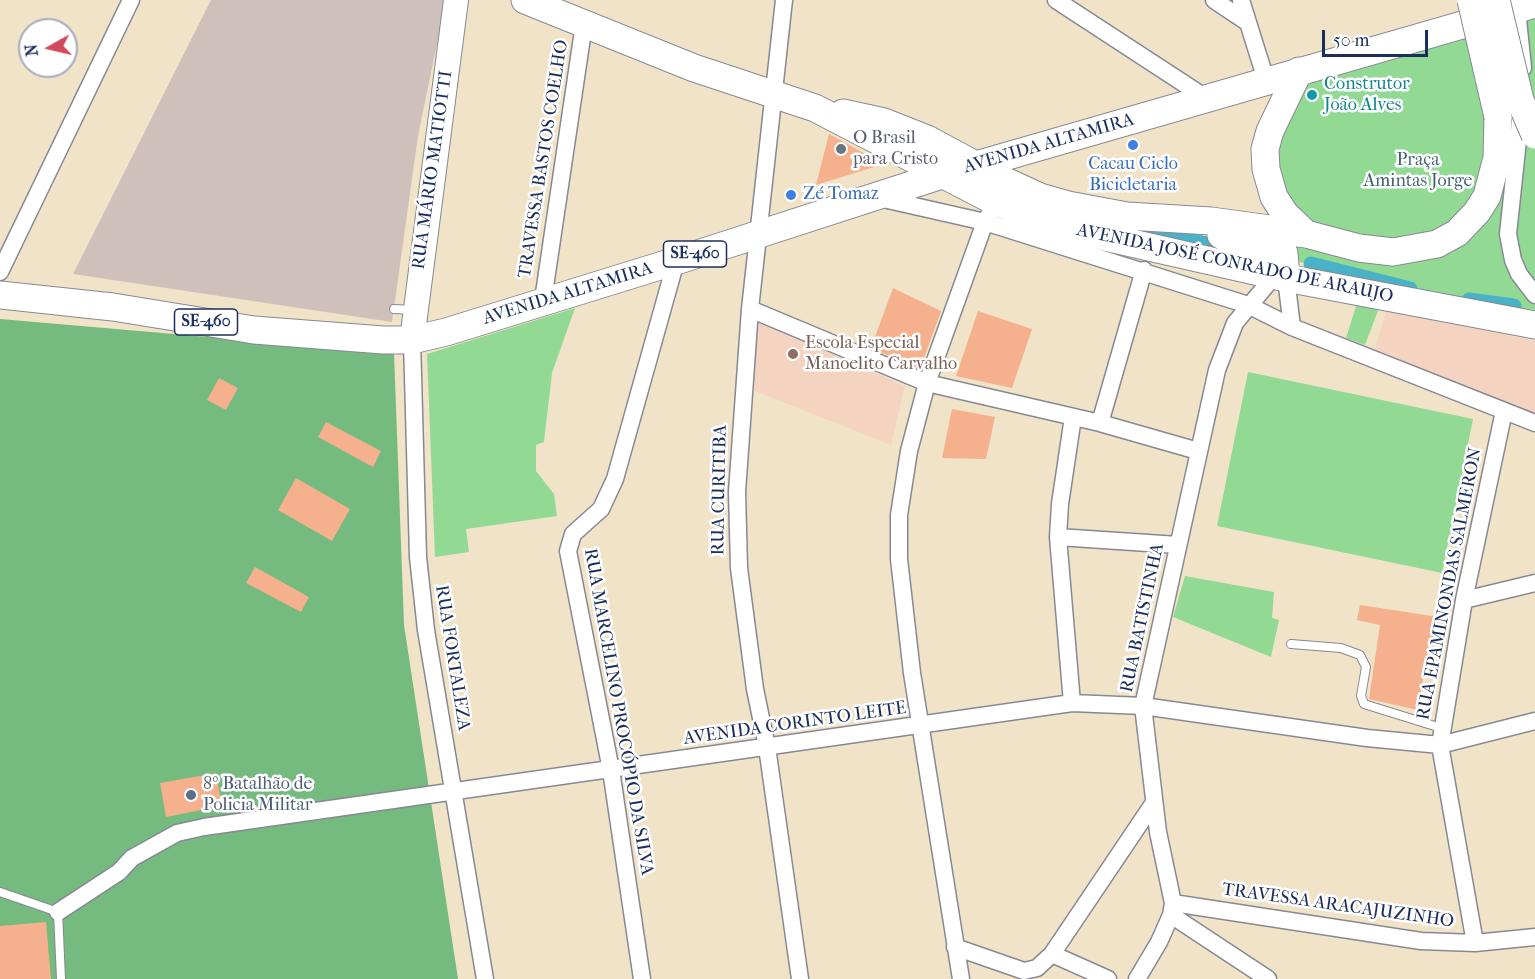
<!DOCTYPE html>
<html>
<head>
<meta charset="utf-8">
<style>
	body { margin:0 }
	#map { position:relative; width:1535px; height:979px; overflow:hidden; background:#f1e3c7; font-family:"IM FELL French Canon",serif }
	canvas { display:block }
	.north { position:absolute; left:18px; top:18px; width:60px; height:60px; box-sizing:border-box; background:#fff; border:2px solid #a4acbf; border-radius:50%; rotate:262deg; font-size:16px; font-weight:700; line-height:24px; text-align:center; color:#1b2f5e }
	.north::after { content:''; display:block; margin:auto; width:21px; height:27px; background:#d1495b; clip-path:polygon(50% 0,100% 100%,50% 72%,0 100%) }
	.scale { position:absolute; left:1322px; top:30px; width:106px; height:27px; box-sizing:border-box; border:3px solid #1b2f5e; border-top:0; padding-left:8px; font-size:18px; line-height:21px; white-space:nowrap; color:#1b2f5e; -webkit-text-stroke:4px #fff; paint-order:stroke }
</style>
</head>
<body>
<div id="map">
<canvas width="1535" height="979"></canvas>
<div class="north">N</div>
<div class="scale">50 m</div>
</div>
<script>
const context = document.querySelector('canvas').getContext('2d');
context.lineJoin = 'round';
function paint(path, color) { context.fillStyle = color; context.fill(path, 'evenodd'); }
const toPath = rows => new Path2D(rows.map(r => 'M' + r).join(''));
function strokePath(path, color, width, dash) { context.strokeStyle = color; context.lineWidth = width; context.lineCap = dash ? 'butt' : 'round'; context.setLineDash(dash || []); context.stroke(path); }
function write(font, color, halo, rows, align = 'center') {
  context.font = font + ' "IM FELL French Canon",serif'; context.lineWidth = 5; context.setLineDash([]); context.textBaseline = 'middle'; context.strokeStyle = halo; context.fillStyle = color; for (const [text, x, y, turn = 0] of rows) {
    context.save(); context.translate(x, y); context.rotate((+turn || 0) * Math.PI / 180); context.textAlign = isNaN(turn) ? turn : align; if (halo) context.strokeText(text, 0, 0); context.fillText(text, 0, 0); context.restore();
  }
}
paint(toPath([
	[1387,308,1535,341,1535,413,1374,351],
	[759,322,905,386,891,445,750,389]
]), '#f4d3c0');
paint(toPath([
	[211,0,446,0,418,136,392,322,73,274]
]), '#d0c0bc');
paint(toPath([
	[1535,17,1535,310,1438,296,1311,264,1273,257,1279,120,1305,80],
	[1357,303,1379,308,1365,345,1346,338],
	[575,308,552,373,544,442,536,445,536,471,554,494,557,516,466,529,469,552,435,557,427,354],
	[1248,372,1473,419,1442,573,1217,526],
	[1185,576,1274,592,1272,618,1279,620,1271,657,1173,617]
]), '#92da94');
paint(toPath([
	[0,319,394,353,404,625,458,979,0,979]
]), '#75ba7e');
strokePath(toPath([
	[1123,227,1232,249],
	[1311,264,1410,289],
	[1469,300,1514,306]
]), '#49b2c7', 15);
paint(toPath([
	[829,134,884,164,816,185],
	[893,288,941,311,920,369,871,348],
	[978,311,1032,329,1012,388,956,376],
	[219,378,238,388,226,410,207,400],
	[952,409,995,417,986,459,942,458],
	[326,422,381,451,373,467,318,437],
	[296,478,350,509,332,541,278,510],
	[255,567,309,597,301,612,246,583],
	[1360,605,1445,618,1441,638,1430,637,1418,710,1369,699,1380,625,1357,620],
	[216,773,222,806,166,817,160,783],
	[46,922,51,979,0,979,0,926]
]), '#f5b08d');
const lane = toPath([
	[394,309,414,310],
	[1291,644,1341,648,1360,655,1366,667,1361,696,1364,704,1441,728],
	[0,892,58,912,61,979]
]);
const street = toPath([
	[784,0,750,309,737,492,739,568,755,689,767,747,800,979],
	[1056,0,1206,98],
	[1214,0,1247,22],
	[1241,0,1266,80],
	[1517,10,1523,68],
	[1521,112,1508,234,1513,260,1519,274,1535,295],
	[879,198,985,222,1248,305,1292,327,1535,423],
	[0,272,131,0],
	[1286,278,1292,327],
	[543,300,584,24],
	[750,309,927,383,1100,423,1198,451],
	[412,340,418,557,426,630,485,979],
	[1100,423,1144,270],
	[1058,537,1178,545],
	[1464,600,1535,583],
	[1072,703,1058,537,1060,504,1073,417],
	[1173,903,1421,941,1475,943,1535,937],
	[58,912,119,872,132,858,177,833,204,827,1072,703,1143,706,1367,738,1440,745,1535,721],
	[1171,915,1268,979],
	[1475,943,1440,745,1464,600,1504,411],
	[955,947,1024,971,1037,968,1052,954,1153,804],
	[1052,954,1108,979],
	[642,979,611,770,568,551,573,534,601,509,615,479,676,261],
	[961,979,912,673,899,559,899,515,909,451,927,383,985,222,996,202],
	[1137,979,1159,942,1171,915,1173,903,1158,832,1143,706,1217,370,1235,323,1275,275]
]);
const secondary = toPath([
	[412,340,456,0]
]);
const primary = toPath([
	[525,0,694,68,815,108,996,202,1052,225,1286,278,1535,325],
	[1299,71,1270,131,1265,149,1266,169,1274,197,1285,214,1306,234],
	[843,113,884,122,927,139,1003,180,1040,197,1068,205,1127,216,1211,221,1306,234,1359,248,1393,252,1437,244,1457,233,1477,212,1487,196,1497,158,1498,117],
	[1221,235,1236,242,1284,253,1286,278],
	[0,295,113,307,254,330,383,340,412,340,446,332,676,261,945,174,1535,4]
]);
strokePath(lane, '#868992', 10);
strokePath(street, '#868992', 19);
strokePath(secondary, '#868992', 26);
strokePath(primary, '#868992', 29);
strokePath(lane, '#fff', 8);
strokePath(street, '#fff', 16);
strokePath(secondary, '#fff', 24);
strokePath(primary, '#fff', 27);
const primaryBridge = toPath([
	[1471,0,1498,117],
	[1496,0,1520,100,1535,135]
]);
strokePath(primaryBridge, '#868992', 29, []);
strokePath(primaryBridge, '#fff', 27);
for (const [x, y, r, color] of [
	[1312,95,6,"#0f9aa8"],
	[1133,145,6,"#3f7fe0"],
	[841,149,6,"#6b7280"],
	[791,195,6,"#3f7fe0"],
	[793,354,6,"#8d6e63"],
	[191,795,6,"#5c6f8a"]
]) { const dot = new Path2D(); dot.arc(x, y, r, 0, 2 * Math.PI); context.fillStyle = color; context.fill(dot); strokePath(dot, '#fff', 2); }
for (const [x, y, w] of [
	[695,254,63],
	[206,322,63]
]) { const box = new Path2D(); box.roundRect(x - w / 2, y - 13, w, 26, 4.5); context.fillStyle = '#fff'; context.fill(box); strokePath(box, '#1b2f5e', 1.5); }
write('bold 16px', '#1b2f5e', null, [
	["SE-460",695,254],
	["SE-460",206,322]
]);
write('18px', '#0d838f', '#fff', [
	["Construtor",1324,85],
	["João Alves",1324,106]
], 'left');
write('18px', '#5b616d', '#fff', [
	["O Brasil",853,139],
	["para Cristo",853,160]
], 'left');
write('18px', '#1b2f5e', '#fff', [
	["AVENIDA ALTAMIRA",1049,144,-16],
	["TRAVESSA BASTOS COELHO",544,159,-81],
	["RUA MÁRIO MATIOTTI",433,170,-82],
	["AVENIDA JOSÉ CONRADO DE ARAUJO",1235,264,12],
	["AVENIDA ALTAMIRA",568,294,-17],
	["RUA CURITIBA",720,490,-89],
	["RUA EPAMINONDAS SALMERON",1450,584,-79],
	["RUA BATISTINHA",1143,618,-78],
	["RUA FORTALEZA",452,658,81],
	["RUA MARCELINO PROCÓPIO DA SILVA",618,712,80],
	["AVENIDA CORINTO LEITE",795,724,-8],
	["TRAVESSA ARACAJUZINHO",1338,906,8]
]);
write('18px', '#3f626e', '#fff', [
	["Praça",1418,161],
	["Amintas Jorge",1418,182]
]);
write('18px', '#366cbe', '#fff', [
	["Cacau Ciclo",1133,165],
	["Bicicletaria",1133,186],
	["Zé Tomaz",803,195,"left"]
]);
write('18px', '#785e54', '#fff', [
	["Escola Especial",805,344],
	["Manoelito Carvalho",805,365]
], 'left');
write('18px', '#4e5e75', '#fff', [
	["8º Batalhão de",203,785],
	["Policia Militar",203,806]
], 'left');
</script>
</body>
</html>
